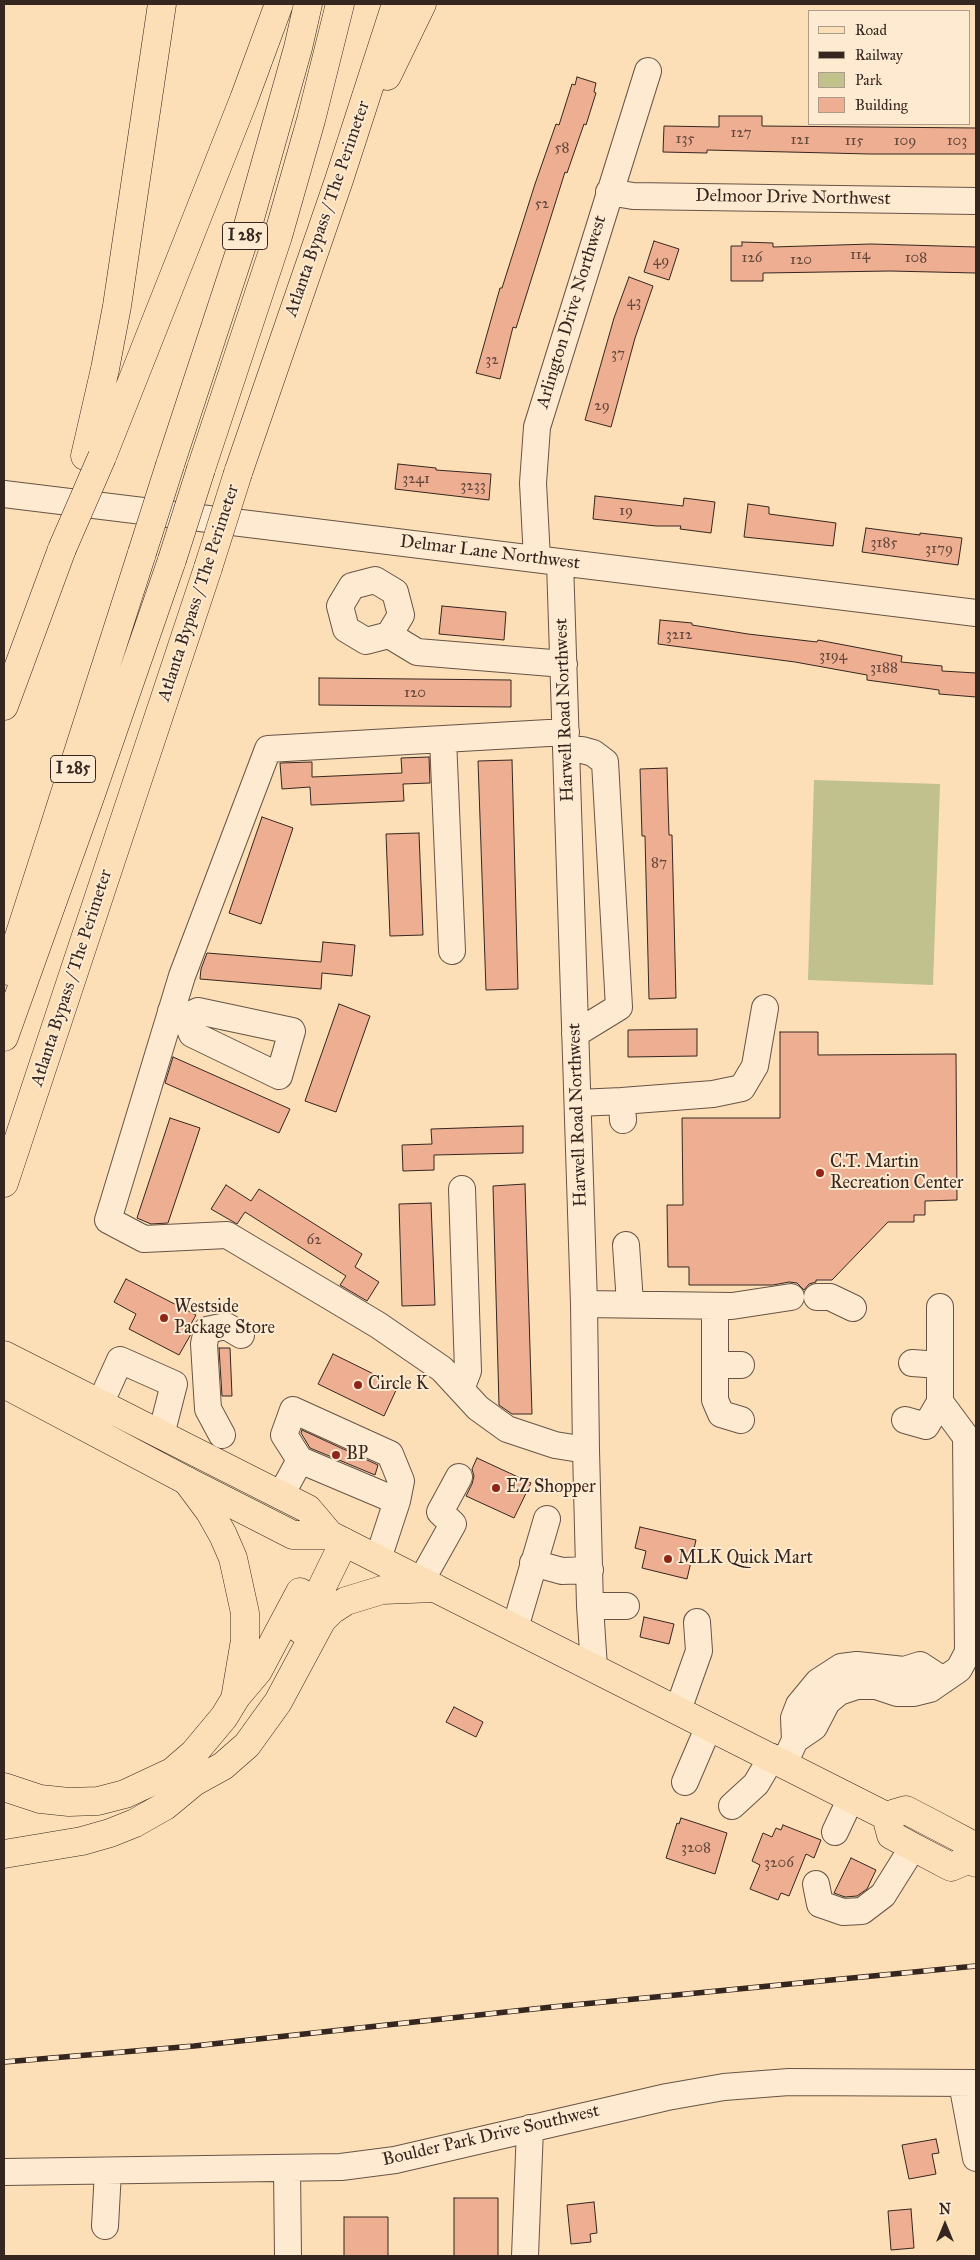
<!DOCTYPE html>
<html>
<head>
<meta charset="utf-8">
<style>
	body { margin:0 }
	#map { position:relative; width:980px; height:2260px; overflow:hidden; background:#fcdfb6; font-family:"IM FELL Great Primer",serif }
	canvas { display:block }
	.frame { position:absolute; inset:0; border:5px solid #352620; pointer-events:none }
	.legend { position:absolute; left:808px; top:10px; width:162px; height:115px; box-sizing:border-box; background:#fdead0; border:1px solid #ad9c8a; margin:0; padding:6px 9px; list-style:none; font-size:15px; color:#352620 }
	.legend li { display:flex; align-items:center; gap:10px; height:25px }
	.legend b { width:25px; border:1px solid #ad9c8a }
	.north { position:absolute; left:920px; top:2200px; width:50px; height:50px; -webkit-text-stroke:4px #fdead0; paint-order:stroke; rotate:0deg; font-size:14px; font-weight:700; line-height:20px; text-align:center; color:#352620 }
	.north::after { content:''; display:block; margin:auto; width:18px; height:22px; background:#352620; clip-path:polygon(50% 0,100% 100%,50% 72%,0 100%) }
</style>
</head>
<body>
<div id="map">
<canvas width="980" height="2260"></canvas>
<div class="frame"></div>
<ul class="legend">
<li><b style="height:6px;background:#fcdfb6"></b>Road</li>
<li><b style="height:6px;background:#352620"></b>Railway</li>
<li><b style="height:14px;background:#c0c18d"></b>Park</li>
<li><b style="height:14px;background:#eeae92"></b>Building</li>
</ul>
<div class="north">N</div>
</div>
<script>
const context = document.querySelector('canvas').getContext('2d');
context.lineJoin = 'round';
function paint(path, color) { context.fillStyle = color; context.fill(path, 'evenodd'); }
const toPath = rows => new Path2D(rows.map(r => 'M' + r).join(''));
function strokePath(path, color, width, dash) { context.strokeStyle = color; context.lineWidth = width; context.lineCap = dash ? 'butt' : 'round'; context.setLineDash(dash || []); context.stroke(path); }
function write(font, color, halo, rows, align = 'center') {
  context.font = font + ' "IM FELL Great Primer",serif'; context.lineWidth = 4; context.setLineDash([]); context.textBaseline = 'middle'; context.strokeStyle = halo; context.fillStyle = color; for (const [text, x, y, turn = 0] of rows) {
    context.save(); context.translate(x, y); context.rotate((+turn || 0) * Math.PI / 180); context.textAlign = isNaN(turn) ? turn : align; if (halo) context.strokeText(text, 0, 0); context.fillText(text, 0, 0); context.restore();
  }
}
paint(toPath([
	[814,780,940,784,933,985,808,980]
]), '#c0c18d');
const building = toPath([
	[577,77,596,83,594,92,596,93,586,125,584,124,567,173,565,172,516,328,513,327,500,379,476,373,500,288,502,288,535,184,556,124,559,125,572,84,575,85,577,77],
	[719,116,762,116,762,126,976,128,976,154,870,154,707,150,707,153,663,152,664,126,719,127,719,116],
	[654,241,679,249,669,280,644,272,654,241],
	[742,242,773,243,773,247,871,244,976,247,976,273,890,271,763,273,763,281,731,281,731,246,742,246,742,242],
	[629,277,653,286,635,338,611,427,585,420,614,318,629,277],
	[398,464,436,468,436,470,491,474,489,500,395,489,398,464],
	[595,496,683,506,684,498,715,502,711,533,680,529,681,526,656,526,593,519,595,496],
	[748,504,769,507,769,514,836,523,833,546,744,537,748,504],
	[866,528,920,535,920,533,962,538,958,565,862,552,866,528],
	[442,606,506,612,504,640,439,634,442,606],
	[660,620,692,623,692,625,748,634,817,642,818,640,902,656,901,662,942,666,942,671,976,673,976,697,939,694,939,690,867,680,867,675,795,662,658,644,660,620],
	[319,678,511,680,511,707,319,705,319,678],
	[429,757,430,783,403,784,404,801,311,805,310,787,282,789,280,763,312,762,312,777,402,773,401,758,429,757],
	[512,760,518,989,486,990,478,761,512,760],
	[667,768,669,835,672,835,676,998,649,999,645,836,642,836,640,769,667,768],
	[262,817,293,828,261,924,229,913,262,817],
	[419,833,423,935,390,936,386,834,419,833],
	[323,942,355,945,352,976,322,973,321,989,200,979,201,969,207,953,321,962,323,942],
	[339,1004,370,1016,336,1112,305,1101,339,1004],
	[697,1029,697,1056,628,1057,628,1030,697,1029],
	[780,1032,818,1032,818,1055,956,1054,957,1200,925,1201,925,1215,914,1215,914,1222,888,1222,832,1280,816,1280,816,1282,809,1284,804,1290,797,1283,789,1282,773,1285,689,1285,689,1267,668,1267,667,1205,683,1205,682,1118,780,1118,780,1032],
	[173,1057,290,1109,279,1133,165,1083,173,1057],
	[170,1118,200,1128,168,1223,151,1224,137,1218,170,1118],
	[523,1126,523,1153,434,1155,434,1170,403,1171,402,1145,432,1144,431,1129,523,1126],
	[525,1184,532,1414,512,1414,499,1405,493,1186,525,1184],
	[226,1185,251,1201,259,1189,362,1254,355,1267,379,1282,367,1301,340,1285,346,1276,245,1212,237,1224,211,1209,226,1185],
	[431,1203,435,1305,402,1306,399,1204,431,1203],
	[126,1279,196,1315,191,1324,193,1325,191,1334,179,1355,129,1329,136,1314,114,1302,126,1279],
	[219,1348,230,1348,232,1396,222,1396,219,1348],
	[333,1354,398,1386,384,1416,318,1384,333,1354],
	[302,1430,378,1465,375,1475,310,1448,301,1433,302,1430],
	[477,1458,531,1483,514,1518,466,1496,472,1484,474,1476,472,1469,477,1458],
	[640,1527,696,1540,687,1579,642,1568,646,1551,635,1548,640,1527],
	[644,1617,674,1624,669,1644,640,1637,644,1617],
	[454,1707,483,1722,476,1737,446,1722,454,1707],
	[681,1818,727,1833,715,1874,666,1858,677,1823,679,1824,681,1818],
	[783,1825,821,1840,814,1858,806,1854,789,1896,781,1893,778,1900,750,1889,760,1865,752,1861,763,1833,772,1837,776,1828,781,1830,783,1825],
	[851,1858,876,1870,867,1889,857,1896,845,1897,834,1893,851,1858],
	[936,2139,939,2153,932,2154,936,2174,909,2179,902,2145,936,2139],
	[454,2198,498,2198,498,2256,454,2256,454,2198],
	[594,2202,597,2233,590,2234,591,2242,571,2244,567,2205,594,2202],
	[911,2209,914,2248,891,2250,888,2211,911,2209],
	[344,2217,388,2217,388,2256,344,2256,344,2217]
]);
paint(building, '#eeae92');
strokePath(building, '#352620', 1);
const minor = toPath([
	[609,192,633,196,976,201],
	[4,494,976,613],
	[537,559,533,483,537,427,648,71],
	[560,562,584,1304,586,1450,590,1606,594,1668],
	[389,635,401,615,395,592,375,580,352,586,340,606,346,629,366,641,389,635,417,652,564,664],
	[566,732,268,749,182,976,108,1220,144,1239,227,1235,378,1325,442,1369,478,1408,507,1429,555,1445,586,1450],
	[443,739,452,951],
	[566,750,582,750,593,753,605,762,619,1007,575,1034],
	[171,1011,185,1017,198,1011,292,1031,279,1076,192,1034,185,1017],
	[622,1101,713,1094,742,1088,755,1066,765,1008],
	[578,1103,622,1101,623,1120],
	[626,1245,630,1303],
	[817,1297,830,1297,853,1308],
	[584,1304,732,1306,791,1297],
	[715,1306,715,1400,721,1414,741,1420],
	[912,1363,940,1365],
	[715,1365,741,1365],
	[461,1389,468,1371,462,1189],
	[100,1404,120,1360,174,1384,161,1435],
	[905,1420,926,1426,940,1402],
	[222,1435,208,1409,204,1344,207,1330,226,1326,241,1335],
	[300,1460,397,1501],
	[281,1495,300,1460,284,1435,293,1410,390,1454,401,1481,397,1501,378,1559],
	[533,1563,562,1571,590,1570],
	[421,1581,453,1524,440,1512,459,1477],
	[590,1606,626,1606],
	[515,1628,547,1519],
	[678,1710,699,1651,697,1622],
	[795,1740,814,1727,827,1702,839,1692,857,1686,876,1686,897,1693,914,1693,930,1689,959,1669,968,1652,966,1437,940,1402,940,1307],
	[789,1753,795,1740,794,1718,799,1705,818,1682,841,1667,857,1665,904,1670,920,1665,943,1680],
	[685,1782,709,1726],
	[732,1806,756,1784,772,1757],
	[835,1832,851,1798],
	[816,1884,820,1904,843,1912,862,1911,883,1895,913,1847],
	[962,2083,976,2158],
	[287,2169,288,2256],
	[4,2172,341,2167,395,2160,667,2097,724,2087,789,2082,976,2083],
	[105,2226,108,2171],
	[525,2256,530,2128]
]);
const major = toPath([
	[4,1355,308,1509,330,1535,886,1816,906,1810,933,1824,967,1842,970,1859,976,1863],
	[4,1384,187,1481,293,1535,330,1535],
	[886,1816,891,1835,913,1847,951,1867,970,1859]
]);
const highway = toPath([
	[387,76,422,4],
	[85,456,105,369,117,306,162,4],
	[102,457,244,99,279,4],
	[170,465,245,236,298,48,308,4],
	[201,469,278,236,311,120,340,4],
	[238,473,339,180,396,4],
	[4,706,62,549],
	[8,971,142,553],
	[4,1037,90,797,172,560],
	[4,1183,208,568],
	[301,1630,344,1542],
	[237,1696,258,1671,300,1592],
	[4,1787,40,1799,69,1802,98,1801,125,1794,172,1772,194,1753,224,1717,235,1699,245,1640,245,1613,233,1558,223,1535,210,1512,187,1481],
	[4,1854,82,1841,110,1833,135,1823,165,1806,194,1782,223,1766,247,1745,278,1702,322,1620,332,1610,346,1601,382,1590,435,1588]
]);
strokePath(minor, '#675446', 28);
strokePath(major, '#352620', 29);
strokePath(highway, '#352620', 29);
strokePath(minor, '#fdead0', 26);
strokePath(major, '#fcdfb6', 28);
strokePath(highway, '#fcdfb6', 28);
const rail = toPath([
	[4,2062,194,2046,552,2007,976,1966]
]);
strokePath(rail, '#352620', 5.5);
strokePath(rail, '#fdead0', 4, [11]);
const highwayBridge = toPath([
	[62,549,102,457],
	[142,553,170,465],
	[172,560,201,469],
	[208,568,238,473]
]);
strokePath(highwayBridge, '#352620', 29, []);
strokePath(highwayBridge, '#fcdfb6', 28);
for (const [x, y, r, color] of [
	[820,1173,5,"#8f2418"],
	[164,1318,5,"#8f2418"],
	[358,1385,5,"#8f2418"],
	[336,1455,5,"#8f2418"],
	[496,1488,5,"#8f2418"],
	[668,1559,5,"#8f2418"]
]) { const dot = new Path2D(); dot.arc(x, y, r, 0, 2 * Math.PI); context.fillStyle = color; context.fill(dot); strokePath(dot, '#fdead0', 2); }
write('15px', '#63483c', null, [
	["127",741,133],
	["135",685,139],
	["121",800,140],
	["115",854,141],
	["109",905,141],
	["103",957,141],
	["58",562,148],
	["52",542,204],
	["114",860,255],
	["126",752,258],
	["108",916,258],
	["120",801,260],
	["49",661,261],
	["43",634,302],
	["37",618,354],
	["32",492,360],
	["29",602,406],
	["3241",416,479],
	["3233",473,486],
	["19",626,511],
	["3185",884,543],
	["3179",939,549],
	["3212",679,635],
	["3194",833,656],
	["3188",884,668],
	["120",415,693],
	["87",659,863],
	["62",314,1240],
	["3208",696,1848],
	["3206",779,1863]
]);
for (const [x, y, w] of [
	[245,236,45],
	[73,769,45]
]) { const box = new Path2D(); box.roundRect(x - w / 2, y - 13.5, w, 27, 4); context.fillStyle = '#fdead0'; context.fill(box); strokePath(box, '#352620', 1); }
write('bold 16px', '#352620', null, [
	["I 285",245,236],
	["I 285",73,769]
]);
write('18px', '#352620', '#fdead0', [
	["Delmoor Drive Northwest",793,198,1],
	["Atlanta Bypass / The Perimeter",328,209,-71],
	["Arlington Drive Northwest",572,312,-73],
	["Delmar Lane Northwest",490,553,7],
	["Atlanta Bypass / The Perimeter",199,593,-72],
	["Harwell Road Northwest",565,710,-92],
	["Atlanta Bypass / The Perimeter",72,978,-72],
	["Harwell Road Northwest",578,1115,-92],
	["Boulder Park Drive Southwest",491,2136,-13]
]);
write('18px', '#352620', '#fdead0', [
	["C.T. Martin",830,1163],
	["Recreation Center",830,1184],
	["Westside",174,1308],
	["Package Store",174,1329],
	["Circle K",368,1385],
	["BP",346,1455],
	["EZ Shopper",506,1488],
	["MLK Quick Mart",678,1559]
], 'left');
</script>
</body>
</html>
